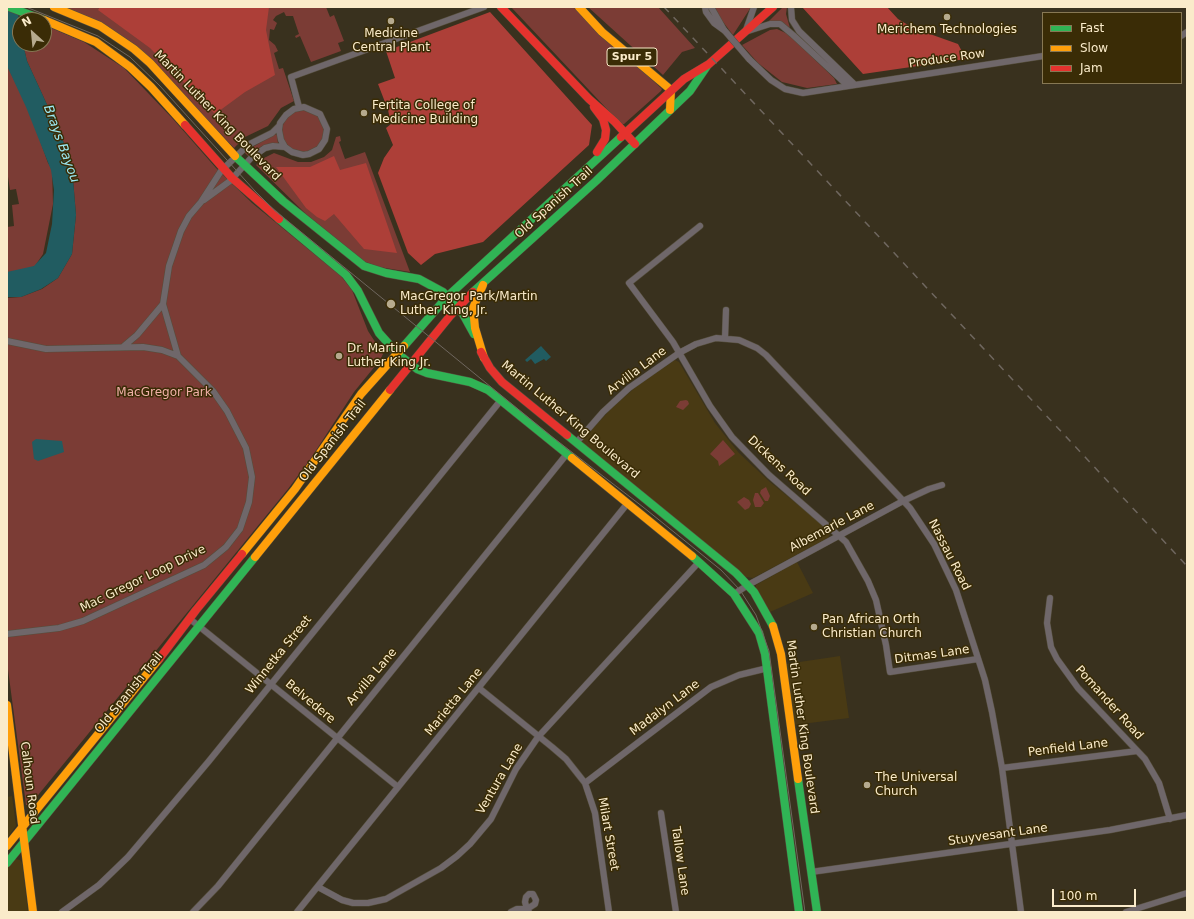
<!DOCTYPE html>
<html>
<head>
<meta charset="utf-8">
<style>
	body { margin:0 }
	#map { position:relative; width:1194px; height:919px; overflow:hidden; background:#39311e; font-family:"DejaVu Sans",sans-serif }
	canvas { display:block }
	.frame { position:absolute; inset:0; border:8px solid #faebca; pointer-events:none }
	.legend { position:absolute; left:1042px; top:12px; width:140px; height:72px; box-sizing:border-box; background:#3a2c06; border:1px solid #877854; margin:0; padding:5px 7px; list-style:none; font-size:12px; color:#faebca }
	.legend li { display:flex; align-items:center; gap:8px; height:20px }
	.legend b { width:20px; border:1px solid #877854 }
	.north { position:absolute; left:12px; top:12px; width:40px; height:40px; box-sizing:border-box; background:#3a2c06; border:1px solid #877854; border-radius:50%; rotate:333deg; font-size:11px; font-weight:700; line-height:16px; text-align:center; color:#faebca }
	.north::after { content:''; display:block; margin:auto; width:14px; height:18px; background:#b6aa8e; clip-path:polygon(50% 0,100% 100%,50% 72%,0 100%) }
	.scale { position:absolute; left:1052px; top:889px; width:84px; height:18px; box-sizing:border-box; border:2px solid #faebca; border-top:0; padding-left:5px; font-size:12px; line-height:14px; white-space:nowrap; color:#faebca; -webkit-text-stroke:3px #3a2c06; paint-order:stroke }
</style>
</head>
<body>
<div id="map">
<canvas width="1194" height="919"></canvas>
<div class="frame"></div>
<ul class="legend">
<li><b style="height:5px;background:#30b455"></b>Fast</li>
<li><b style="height:5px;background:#ff9f0a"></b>Slow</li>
<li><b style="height:5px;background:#e5322d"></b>Jam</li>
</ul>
<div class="north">N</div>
<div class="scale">100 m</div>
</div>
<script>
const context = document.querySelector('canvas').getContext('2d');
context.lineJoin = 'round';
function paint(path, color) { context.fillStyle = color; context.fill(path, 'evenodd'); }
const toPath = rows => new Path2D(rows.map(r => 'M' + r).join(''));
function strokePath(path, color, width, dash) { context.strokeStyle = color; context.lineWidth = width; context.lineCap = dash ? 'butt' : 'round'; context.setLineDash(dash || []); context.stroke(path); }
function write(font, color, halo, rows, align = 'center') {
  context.font = font + ' "DejaVu Sans",sans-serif'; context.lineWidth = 3; context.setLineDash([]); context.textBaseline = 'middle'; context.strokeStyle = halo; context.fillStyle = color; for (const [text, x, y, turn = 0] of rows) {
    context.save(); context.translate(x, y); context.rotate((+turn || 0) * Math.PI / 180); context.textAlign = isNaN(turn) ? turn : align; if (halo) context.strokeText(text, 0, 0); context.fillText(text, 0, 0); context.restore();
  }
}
paint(toPath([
	[675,360,679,362,715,423,739,453,770,482,829,530,830,534,828,538,753,578,746,577,584,445,582,441,584,438,612,408,637,386],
	[797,562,813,593,770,612,756,589,756,585],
	[840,656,849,718,794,725,786,664],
	[12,796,16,826,7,838,7,797],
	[15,859,20,860,22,863,28,912,7,912,7,868]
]), '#493a14');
paint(toPath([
	[63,7,326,7,330,17,334,15,344,41,338,43,341,51,311,62,300,36,296,38,295,36,299,34,293,16,286,16,284,12,276,16,273,20,277,23,274,30,270,29,269,40,275,45,278,51,274,53,279,69,283,68,294,101,281,108,268,126,245,137,234,148,148,57],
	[511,7,574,7,662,89,661,91,624,124,621,124],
	[588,7,658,7,695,48,682,52,663,75],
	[715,7,751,7,733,35,720,18],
	[783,7,787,7,786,14,790,28,783,23,767,23],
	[44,25,84,42,124,68,173,119,216,168,252,203,341,276,352,290,368,331,383,354,380,360,354,392,311,458,288,489,30,805,26,805,7,662,7,298,21,297,42,289,58,278,72,254,76,215,72,167,61,135,27,61,23,44,44,44],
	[777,29,788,34,834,78,837,84,807,88,782,82,758,63,742,45,770,30],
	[7,65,31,115,48,163,52,169,53,204,43,254,35,266,20,273,7,273,7,227,14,226,12,205,19,204,16,189,10,190,7,170],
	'282 131a21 21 0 1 1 42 0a21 21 0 1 1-42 0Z',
	[275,134,277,135,278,143,262,146,248,156,244,152],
	[340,136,341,141,339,142,345,159,365,152,410,272,379,267,363,261,306,214,256,165,264,158,274,153,298,162,311,162,324,157,332,150,336,137],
	[686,400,688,401,689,404,683,410,676,407,680,401],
	[723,440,735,454,719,466,718,461,710,454],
	[766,487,770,496,768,501,765,501,760,493,761,490],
	[755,493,758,493,764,503,761,507,755,507,753,500],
	[744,497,749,500,751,504,749,508,745,510,737,502]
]), '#7b3c35');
paint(toPath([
	[100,7,269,7,266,30,275,75,245,92,215,114,150,48,98,10],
	[802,7,887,7,898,19,913,28,958,44,966,59,863,74],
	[490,12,592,125,589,145,483,242,435,254,421,265,408,253,378,173,384,158,393,145,386,128,391,124,388,110,378,84,395,78,386,51],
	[334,156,340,170,366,163,397,253,364,249,334,214,325,221,317,217,306,208,276,167,310,167]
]), '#ad3f38');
paint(toPath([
	[7,7,18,7,20,44,23,44,27,61,61,135,72,167,76,215,72,254,58,278,41,289,21,297,7,297,7,272,34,266,46,253,52,224,54,190,51,170,26,107,7,66],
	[541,346,551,357,546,361,544,359,535,364,531,359,527,362,525,360],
	[36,439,62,441,64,452,38,461,34,459,32,442]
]), '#215c61');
const street = toPath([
	[705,7,706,12,714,23,725,31],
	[711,7,724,30],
	[791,7,792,20,799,31,854,84],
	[746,30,754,7],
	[748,31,770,24,780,24,793,35,847,85],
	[1181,36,1187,32],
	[749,59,771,80,785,89,803,93,1043,56],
	[299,107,291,77,484,7],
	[204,200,230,181,251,158,265,148,273,146,285,147,292,152,303,155,309,154,319,149,325,140,327,129,320,114,304,107,294,109,286,115,280,123,279,130,281,140,285,147],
	[700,226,629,283,673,342,710,406,732,437,769,475,846,542,868,581,876,600,886,645,890,672,978,659],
	[163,304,178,356],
	[725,338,726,310],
	[7,341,46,349,143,347,162,350,178,356,213,391,227,411,246,448,252,477,249,502,240,529,226,547,204,565,83,621,59,628,7,634],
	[124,346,137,335,163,304,169,266,181,231,189,216,201,202,221,171,248,145,272,133,279,126],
	[576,443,603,412,629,388,679,353,696,344,716,338,739,340,757,348,766,355,910,508,934,544,956,590,985,680,992,712,1002,768,1021,912],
	[734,594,748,585,903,501,929,489,942,485],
	[1050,598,1047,623,1051,647,1057,659,1078,688,1145,759,1159,783,1170,819],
	[190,619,398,787],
	[479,688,552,747,566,759,585,783,595,813,609,912],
	[1002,768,1137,751],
	[585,783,711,687,739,675,768,668],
	[661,813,676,912],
	[811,872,1110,830,1187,815],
	[318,887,342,900,353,903,368,903,386,899,402,890,441,868,457,856,470,844,491,819,516,769,538,737,699,562],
	[62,912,99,885,128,857,209,761,501,400],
	[193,912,218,886,566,455],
	[297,912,627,504],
	[511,912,517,909,527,909,535,904,536,900,533,894,529,894,526,897,525,902,527,909,529,912],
	[1126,912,1187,893]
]);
const fast = toPath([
	[9,7,44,20],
	[235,156,283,201,364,266,386,273,419,279,443,292,463,314,474,334],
	[279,219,346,275,358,291,379,333,397,353,417,369,427,373,470,382,488,390,572,458],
	[473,292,596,181,690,91,707,66],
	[404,346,448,296,621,137],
	[567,435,736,573,754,592,773,626],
	[692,556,734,594,759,633,765,654,799,912],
	[798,779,817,912],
	[7,863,255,557]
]);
const slow = toPath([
	[54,7,100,26,134,49,150,63,235,156],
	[579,7,602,32,671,90,670,110],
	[44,20,96,42,130,67,151,87,185,125],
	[483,285,473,308,475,328,484,358],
	[572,458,692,556],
	[242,554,295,489,361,394,404,346],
	[255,557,390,390],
	[773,626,781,654,798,779],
	[7,705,33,912],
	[7,846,159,659]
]);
const jam = toPath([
	[501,7,589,99,615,122,635,144],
	[594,107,603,119,606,130,605,139,597,152],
	[185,125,232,178,279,219],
	[621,137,684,79,709,64,773,7],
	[481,352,490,368,502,382,567,435],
	[390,390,450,316,473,292],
	[159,659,196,610,242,554]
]);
strokePath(street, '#554e3c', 7);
strokePath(fast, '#554e3c', 9);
strokePath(slow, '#554e3c', 9);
strokePath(jam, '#554e3c', 9);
strokePath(street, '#6f676a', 6);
strokePath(fast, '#30b455', 8);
strokePath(slow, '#ff9f0a', 8);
strokePath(jam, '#e5322d', 8);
strokePath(toPath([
	[26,7,98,36,130,57,160,86,255,191,274,210,551,436,643,507,721,570,740,590,756,615,769,651,805,912]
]), '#6f675f', 1);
strokePath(toPath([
	[664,7,1187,566]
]), '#6f675f', 1.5, [7, 7]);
const streetBridge = toPath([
	[725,31,749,59]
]);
strokePath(streetBridge, '#554e3c', 7, []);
strokePath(streetBridge, '#6f676a', 6);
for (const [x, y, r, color] of [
	[947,17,4,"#b6aa8e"],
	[391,21,4,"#b6aa8e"],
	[364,113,4,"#b6aa8e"],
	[391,304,5,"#b6aa8e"],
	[339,356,4,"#b6aa8e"],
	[814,627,4,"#b6aa8e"],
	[867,785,4,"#b6aa8e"]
]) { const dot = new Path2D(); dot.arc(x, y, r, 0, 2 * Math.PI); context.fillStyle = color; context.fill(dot); strokePath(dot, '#3a2c06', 1.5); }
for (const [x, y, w] of [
	[632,57,50]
]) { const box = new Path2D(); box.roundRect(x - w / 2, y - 9, w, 18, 3); context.fillStyle = '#3a2c06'; context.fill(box); strokePath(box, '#faebca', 1); }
write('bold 11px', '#faebca', null, [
	["Spur 5",632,57]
]);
write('12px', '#faebca', '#3a2c06', [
	["Merichem Technologies",947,30,"center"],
	["Medicine",391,34,"center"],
	["Central Plant",391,48,"center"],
	["Fertita College of",372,106],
	["Medicine Building",372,120],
	["MacGregor Park/Martin",400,297],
	["Luther King, Jr.",400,311],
	["Dr. Martin",347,349],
	["Luther King Jr.",347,363],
	["Pan African Orth",822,620],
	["Christian Church",822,634],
	["The Universal",875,778],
	["Church",875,792]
], 'left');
write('12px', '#faebca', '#3a2c06', [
	["Produce Row",947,59,-8],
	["Martin Luther King Boulevard",217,116,46],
	["Old Spanish Trail",554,203,-42],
	["Arvilla Lane",637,371,-37],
	["Martin Luther King Boulevard",570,420,40],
	["Old Spanish Trail",333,441,-52],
	["Dickens Road",779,466,43],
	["Albemarle Lane",832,527,-28],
	["Nassau Road",949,555,63],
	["Mac Gregor Loop Drive",143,579,-26],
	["Winnetka Street",279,655,-51],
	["Ditmas Lane",932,655,-8],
	["Arvilla Lane",372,677,-50],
	["Old Spanish Trail",129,693,-51],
	["Belvedere",310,702,40],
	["Marietta Lane",454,702,-51],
	["Pomander Road",1109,703,48],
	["Madalyn Lane",665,708,-37],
	["Martin Luther King Boulevard",802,727,82],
	["Penfield Lane",1068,748,-7],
	["Ventura Lane",500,779,-60],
	["Calhoun Road",29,783,83],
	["Milart Street",608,834,80],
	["Stuyvesant Lane",998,835,-8],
	["Tallow Lane",680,861,82]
]);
write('12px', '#f1b0a8', '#3a2c06', [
	["MacGregor Park",164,393]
]);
write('italic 13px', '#9ce9f3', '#3a2c06', [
	["Brays Bayou",61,144,70]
]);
</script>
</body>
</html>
